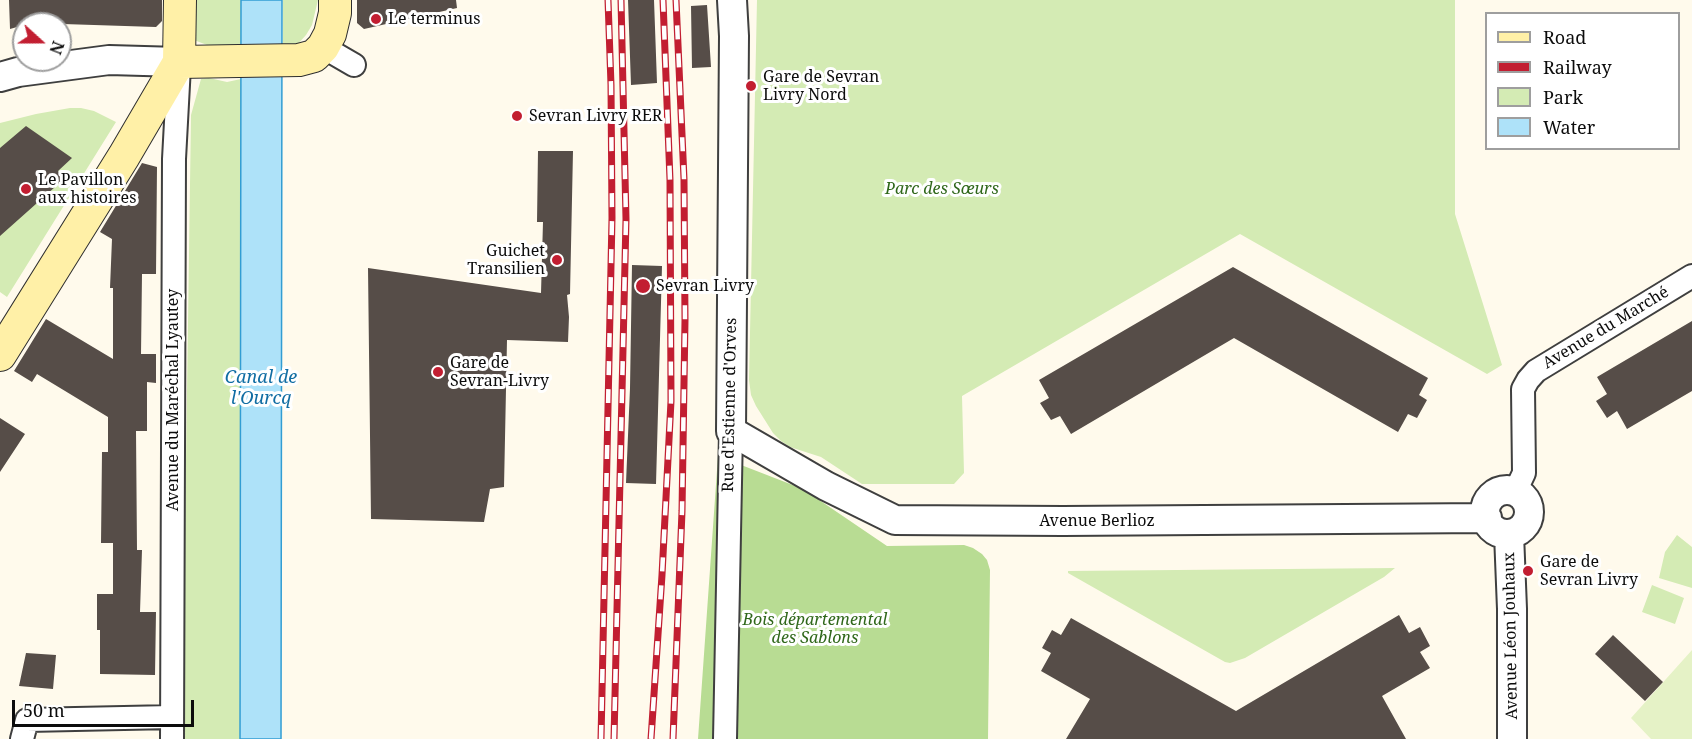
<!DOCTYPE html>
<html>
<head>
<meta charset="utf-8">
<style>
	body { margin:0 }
	#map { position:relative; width:1692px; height:739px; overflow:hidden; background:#fffaec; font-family:"Noto Serif",serif }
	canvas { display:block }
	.legend { position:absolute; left:1485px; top:12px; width:195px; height:138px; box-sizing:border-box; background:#fff; border:2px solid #9e9e9e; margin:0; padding:8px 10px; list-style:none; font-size:18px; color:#0c0c0c }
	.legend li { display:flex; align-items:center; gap:12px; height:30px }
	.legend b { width:30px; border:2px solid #9e9e9e }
	.north { position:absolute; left:12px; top:12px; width:60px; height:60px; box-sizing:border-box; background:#fff; border:2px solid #9e9e9e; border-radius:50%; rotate:111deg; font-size:16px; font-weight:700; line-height:24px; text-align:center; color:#0c0c0c }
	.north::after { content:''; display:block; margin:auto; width:21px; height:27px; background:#c21e31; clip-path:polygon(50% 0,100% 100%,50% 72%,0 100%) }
	.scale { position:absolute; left:12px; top:700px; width:182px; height:27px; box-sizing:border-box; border:3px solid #0c0c0c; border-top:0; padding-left:8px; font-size:18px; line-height:21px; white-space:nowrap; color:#0c0c0c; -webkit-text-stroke:4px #fff; paint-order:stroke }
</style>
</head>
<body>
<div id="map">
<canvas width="1692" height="739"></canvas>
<ul class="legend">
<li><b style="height:8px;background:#fff0a7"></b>Road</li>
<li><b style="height:8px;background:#c21e31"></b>Railway</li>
<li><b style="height:16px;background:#d4ebb4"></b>Park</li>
<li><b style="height:16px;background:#aee2f9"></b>Water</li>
</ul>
<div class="north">N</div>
<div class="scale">50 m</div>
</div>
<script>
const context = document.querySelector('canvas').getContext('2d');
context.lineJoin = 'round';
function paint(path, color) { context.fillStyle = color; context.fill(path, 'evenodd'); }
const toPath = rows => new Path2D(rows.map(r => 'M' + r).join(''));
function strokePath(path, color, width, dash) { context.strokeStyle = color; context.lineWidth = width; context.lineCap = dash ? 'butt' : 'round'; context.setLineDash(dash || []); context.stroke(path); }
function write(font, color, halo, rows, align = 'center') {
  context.font = font + ' "Noto Serif",serif'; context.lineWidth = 6; context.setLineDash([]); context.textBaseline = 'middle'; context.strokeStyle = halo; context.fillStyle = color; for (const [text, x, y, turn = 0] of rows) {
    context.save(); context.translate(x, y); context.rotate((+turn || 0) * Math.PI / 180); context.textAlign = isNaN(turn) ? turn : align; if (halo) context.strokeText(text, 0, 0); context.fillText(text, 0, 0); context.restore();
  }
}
paint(toPath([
	[195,0,241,0,241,46,207,45,194,40],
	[283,0,318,0,312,25,306,35,297,45,283,45],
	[757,0,1455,0,1455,214,1502,365,1487,374,1240,234,962,396,964,473,954,484,862,484,821,457,790,447,781,441,773,433,756,406,751,395,749,380],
	[209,78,227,82,241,79,240,739,182,739,191,115,201,79],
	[70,108,81,108,94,111,116,122,7,297,0,292,0,123,36,114],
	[1677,535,1692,547,1692,588,1659,578,1665,552],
	[1395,568,1384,577,1245,658,1230,663,1225,662,1068,573,1068,571],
	[1652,585,1684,598,1675,624,1642,612]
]), '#d4ebb4');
paint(toPath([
	[718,456,803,489,887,546,964,545,973,548,982,554,987,560,990,570,988,739,698,739]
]), '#b8dc93');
paint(toPath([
	[1692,650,1692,739,1651,739,1631,718]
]), '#e5f2c6');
const water = toPath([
	[241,0,282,0,281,739,240,739,241,0]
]);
paint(water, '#aee2f9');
strokePath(water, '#329dd3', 1.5);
paint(toPath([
	[9,0,162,0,162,21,156,27,32,23,24,24,24,25,10,29],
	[357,0,456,0,457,8,364,29,357,23],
	[628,0,654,0,657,83,631,85],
	[707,5,711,67,692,68,691,6],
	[26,126,72,158,58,171,64,179,0,236,0,148],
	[538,151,573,151,570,294,567,295,569,317,568,342,507,340,504,487,490,489,484,522,371,519,368,268,541,293,543,222,537,222],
	[142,163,157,167,156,274,142,274,141,354,156,354,156,383,147,382,147,431,136,431,137,550,142,550,140,612,156,612,155,675,100,674,100,630,97,630,97,594,113,594,113,543,101,543,102,452,108,452,108,417,37,374,32,382,14,371,46,319,113,359,113,288,110,288,112,239,100,232],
	[632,265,662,266,656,484,626,483,630,388],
	[1233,267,1428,378,1419,395,1427,400,1417,418,1408,414,1398,432,1234,338,1071,434,1060,416,1051,420,1040,403,1049,398,1039,380],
	[1692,321,1692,391,1627,429,1617,411,1607,418,1596,401,1607,394,1597,377],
	[0,418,25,434,0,472],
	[1399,615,1409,633,1420,627,1430,646,1420,652,1430,668,1382,696,1406,739,1066,739,1090,699,1041,671,1051,653,1042,648,1052,630,1061,635,1071,618,1236,711],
	[1613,635,1663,682,1645,701,1595,654],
	[26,653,56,655,53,689,19,686]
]), '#564d48');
const minor = toPath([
	[323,47,354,65],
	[1515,492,1524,473,1523,389,1528,380,1536,371,1692,276],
	[22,739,27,720,172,717],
	[172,739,174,159,179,66],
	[725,739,731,431]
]);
const tertiary = toPath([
	[732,0,734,36,731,431,826,486,895,520,1063,521,1487,518],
	[0,77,18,72,109,60,179,62],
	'1485 512a22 22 0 1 1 44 0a22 22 0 1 1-44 0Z',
	[1509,534,1512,609,1512,739]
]);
const secondary = toPath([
	[179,62,299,60,314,56,323,47,330,34,335,13,335,0],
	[0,355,124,156,179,62,180,0]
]);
strokePath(minor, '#3f3f3f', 26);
strokePath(tertiary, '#3f3f3f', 32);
strokePath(secondary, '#2e2e2e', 34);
strokePath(minor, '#fff', 22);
strokePath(tertiary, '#fff', 28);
strokePath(secondary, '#fff0a7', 32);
const rail = toPath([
	[601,739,612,218,611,85,608,0],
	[614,739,626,219,621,0],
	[651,739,662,575,671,401,670,180,663,0],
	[673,739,682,511,685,320,684,179,676,0]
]);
strokePath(rail, '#c21e31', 7);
strokePath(rail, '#fff', 4.5, [14]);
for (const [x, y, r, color] of [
	[376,19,6,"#c21e31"],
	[751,86,6,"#c21e31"],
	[517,116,6,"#c21e31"],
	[26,189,6,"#c21e31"],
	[557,260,6,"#c21e31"],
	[643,286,8,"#c21e31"],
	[438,372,6,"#c21e31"],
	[1528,571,6,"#c21e31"]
]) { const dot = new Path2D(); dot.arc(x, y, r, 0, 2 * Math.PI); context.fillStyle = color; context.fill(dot); strokePath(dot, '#fff', 2); }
write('16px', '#0c0c0c', '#fff', [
	["Le terminus",388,19],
	["Gare de Sevran",763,77],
	["Livry Nord",763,95],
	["Sevran Livry RER",529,116],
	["Le Pavillon",38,180],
	["aux histoires",38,198],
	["Guichet",545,251,"right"],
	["Transilien",545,269,"right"],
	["Sevran Livry",656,286],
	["Gare de",450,363],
	["Sevran-Livry",450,381],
	["Gare de",1540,562],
	["Sevran Livry",1540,580]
], 'left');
write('italic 16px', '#2f671a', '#fff', [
	["Parc des Sœurs",942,189],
	["Bois départemental",815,620],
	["des Sablons",815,638]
]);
write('16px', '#0c0c0c', '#fff', [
	["Avenue du Marché",1606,328,-31],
	["Avenue du Maréchal Lyautey",173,400,-90],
	["Rue d'Estienne d'Orves",730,405,-89],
	["Avenue Berlioz",1097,521],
	["Avenue Léon Jouhaux",1511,636,-91]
]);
write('italic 18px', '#106da3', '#fff', [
	["Canal de",261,378],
	["l'Ourcq",261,399]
]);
</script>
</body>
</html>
